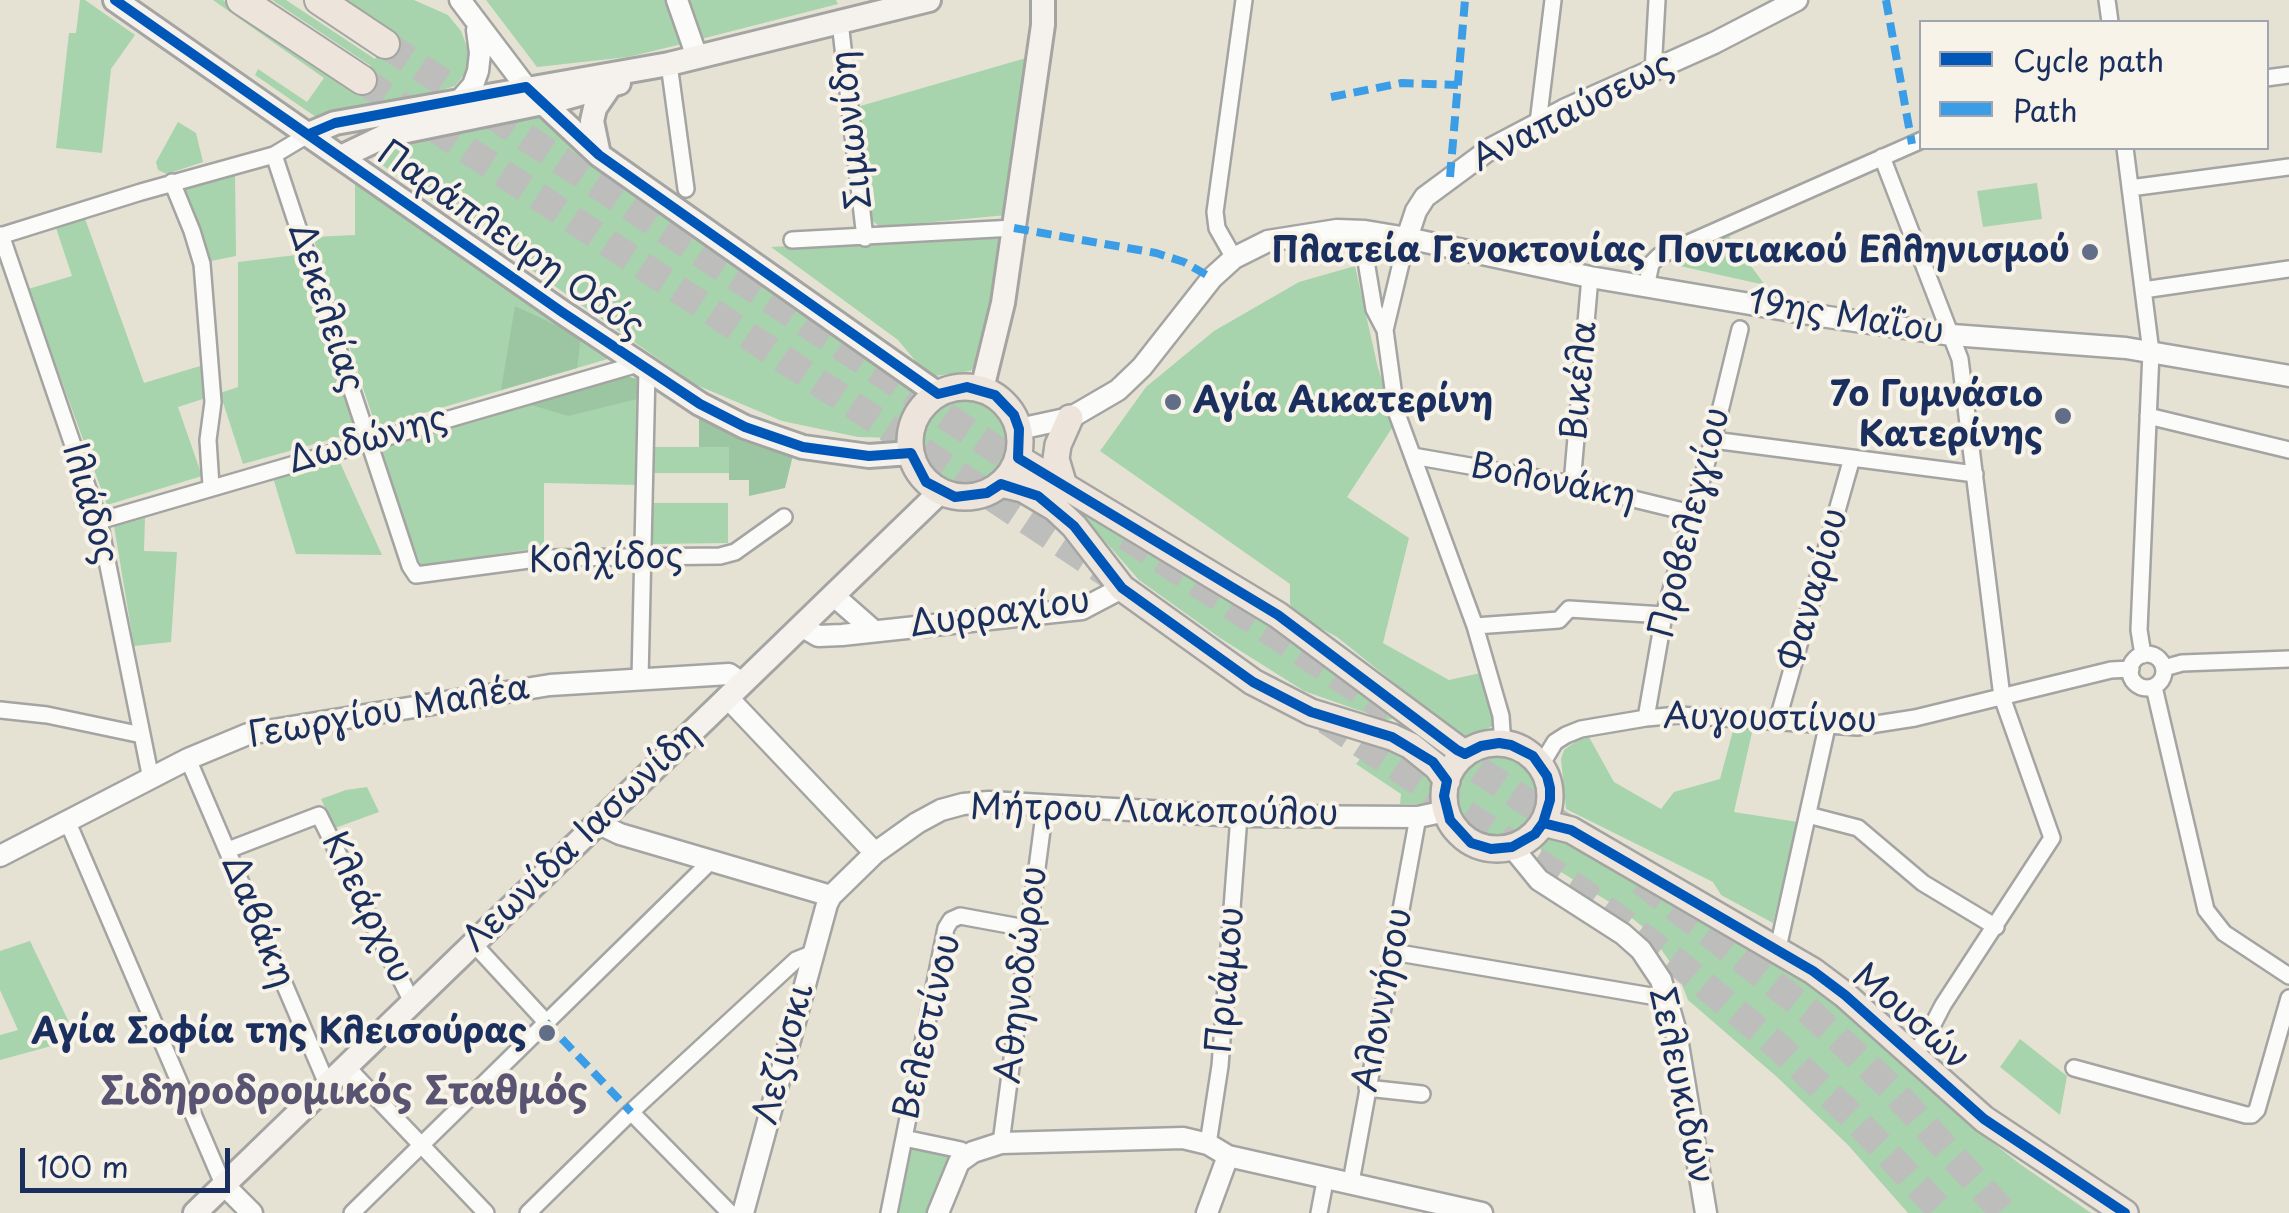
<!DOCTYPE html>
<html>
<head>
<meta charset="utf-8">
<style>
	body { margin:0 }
	#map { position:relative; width:2289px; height:1213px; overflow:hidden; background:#e5e2d4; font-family:"Playpen Sans",sans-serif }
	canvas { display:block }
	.legend { position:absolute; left:1919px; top:20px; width:350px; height:130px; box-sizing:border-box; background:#f7f3e8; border:2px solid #9fa5b1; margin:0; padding:12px 18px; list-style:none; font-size:30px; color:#1b2f5e }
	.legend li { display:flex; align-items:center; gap:20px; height:50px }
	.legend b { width:50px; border:2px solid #9fa5b1 }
	.scale { position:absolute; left:20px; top:1148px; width:210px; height:45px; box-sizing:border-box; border:5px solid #1b2f5e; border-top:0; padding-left:12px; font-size:30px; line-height:35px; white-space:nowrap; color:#1b2f5e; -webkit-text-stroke:8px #f7f3e8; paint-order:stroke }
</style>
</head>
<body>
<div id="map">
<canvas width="2289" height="1213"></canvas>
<ul class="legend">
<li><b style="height:12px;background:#0057b8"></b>Cycle path</li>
<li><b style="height:12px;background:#3b9de6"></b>Path</li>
</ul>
<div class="scale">100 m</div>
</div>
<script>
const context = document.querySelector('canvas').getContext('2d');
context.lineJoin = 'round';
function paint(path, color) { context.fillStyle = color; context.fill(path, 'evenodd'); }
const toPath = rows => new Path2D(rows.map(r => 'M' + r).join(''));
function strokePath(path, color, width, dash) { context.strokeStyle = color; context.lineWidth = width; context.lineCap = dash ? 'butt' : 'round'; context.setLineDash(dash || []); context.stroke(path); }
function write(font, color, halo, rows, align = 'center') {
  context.font = font + ' "Playpen Sans",sans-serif'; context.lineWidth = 8; context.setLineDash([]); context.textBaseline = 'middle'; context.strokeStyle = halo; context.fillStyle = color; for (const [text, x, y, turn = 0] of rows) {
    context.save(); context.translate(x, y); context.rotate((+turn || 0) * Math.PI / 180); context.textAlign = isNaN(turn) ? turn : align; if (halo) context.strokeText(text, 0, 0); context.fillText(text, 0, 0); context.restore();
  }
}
paint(toPath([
	[80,0,85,0,135,35,111,69,102,153,56,148,69,33,76,33],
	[213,0,223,0,353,91,371,66,272,0,286,0,375,59,391,36,338,0,414,0,448,15,461,31,469,52,467,71,455,86,426,95,365,104,316,117,255,75,258,69,307,102,324,78],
	[486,0,666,0,682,44,628,57,537,67],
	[687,0,836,0,838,4,701,39],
	[1026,58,1007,215,880,227,868,217,857,107],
	[534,113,915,391,904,413,898,438,858,437,782,421,694,384,378,162,372,151,373,147],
	[178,122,196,133,203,162,167,174,158,170,156,162],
	[235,172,236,256,206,262,204,242,181,187],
	[355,181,611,358,376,427,313,237,355,235],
	[2037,183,2042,219,1983,227,1977,191],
	[83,213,144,383,200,366,209,397,178,407,202,476,107,505,28,289,72,276,54,222],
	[1000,233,997,277,977,366,970,371,935,376,923,370,898,340,771,247],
	[1728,235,1765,285,1675,265,1676,260],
	[296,255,357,432,243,464,220,393,238,387,238,262],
	[1355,266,1378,368,1396,422,1347,497,1409,538,1383,643,1449,680,1485,672,1495,715,1492,726,1473,737,1451,734,1443,722,1337,637,1296,615,1290,604,1290,584,1100,451,1146,387,1214,331,1299,282],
	[625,376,642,380,639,485,544,483,544,547,421,566,376,444],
	'919 438a46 46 0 1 1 92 0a46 46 0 1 1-92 0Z',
	[653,447,729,447,729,473,653,473],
	[337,456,382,555,296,554,272,474],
	[653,503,728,503,728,543,653,544],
	[1083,511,1189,564,1393,719,1386,720,1304,691,1220,638,1139,580,1082,515],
	[145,518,144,551,177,552,171,642,134,646,114,526],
	[1734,727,1753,728,1734,812,1798,822,1773,923,1721,895,1713,882,1566,809,1561,759,1564,750,1576,741,1589,737,1614,782,1661,809,1674,792,1720,779],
	[1372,744,1416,765,1440,783,1434,797,1422,804,1400,804,1401,794,1356,764],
	'1455 796a43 43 0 1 1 86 0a43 43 0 1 1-86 0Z',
	[367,787,379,812,335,828,321,799,346,790],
	[1553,835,1562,836,1698,905,1856,1016,1970,1125,2020,1164,2091,1213,1908,1213,1848,1145,1777,1077,1688,1000,1677,972,1649,932,1622,910,1545,862,1539,845],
	[30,941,77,1039,0,1060,0,1035,18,1030,0,990,0,951],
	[2020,1039,2067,1076,2060,1115,2000,1067],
	[908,1145,955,1155,937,1187,928,1213,894,1213]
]), '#a7d4ac');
paint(toPath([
	[515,306,581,337,577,368,501,390],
	[625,376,642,380,641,398,568,416,525,403],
	[699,417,794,451,785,488,749,496,749,480,729,480,729,447,699,447]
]), '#9cc5a1');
strokePath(toPath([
	[385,44,1036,476],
	[362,80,1111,576],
	[1126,536,1390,711],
	[1326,720,1581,891,1679,964,1780,1048,1854,1118,1943,1213],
	[1443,746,1569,830],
	[1641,881,1810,1012,1889,1086,2004,1213]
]), '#bdbebc', 28, [28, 14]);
const minor = toPath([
	[2107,0,2110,22],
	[840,22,865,238],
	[669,64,686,189],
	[1653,72,1657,0],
	[2266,78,2289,75],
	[1538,123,1553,0],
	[2125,148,2151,352,2139,630,2143,655],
	[274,155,410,566,416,575,544,558,720,556,735,552,784,517],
	[1882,157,1960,359,2002,697,2052,838,1943,1005,1925,1040,1911,1056],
	[172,182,192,231,202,264,213,402,208,440,211,486],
	[2130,188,2289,167],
	[1365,231,1365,255,1374,309,1385,330,1396,411,1475,626,1501,716,1502,731,1499,743],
	[1,235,99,521,151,779],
	[0,236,141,192,274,155,309,134],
	[792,240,1014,228],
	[1234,258,1217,228,1215,212,1244,0],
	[1646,287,1651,264,1659,256,1922,140],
	[2143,290,2289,269],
	[1385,330,1407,238],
	[2148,416,2289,450],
	[1713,440,1975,474],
	[1413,456,1572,484,1691,513],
	[1572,484,1590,277],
	[99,521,638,364],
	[1475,626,1559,620,1569,609,1664,615],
	'2130 671a17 17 0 1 1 34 0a17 17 0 1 1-34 0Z',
	[2164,668,2182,663,2289,659],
	[640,679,647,370],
	[2154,687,2206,910,2224,933,2289,976],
	[0,710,47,715,142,735],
	[1646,718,1664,615,1713,440,1740,329],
	[1777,722,1852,458],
	[188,759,327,1084],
	[1541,765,1555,742,1566,735,1581,729,1646,718,1679,715,1857,727,1915,718,2111,670,2131,669],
	[1808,815,1858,828,1923,883,1996,927],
	[65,822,72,832,223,1184],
	[228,850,319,815,412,1002],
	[473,943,546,1022],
	[1778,948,1827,727],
	[1393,952,1651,996],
	[346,1066,486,1213],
	[2074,1068,2246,1115,2252,1115,2257,1110,2289,998],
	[1367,1088,1422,1094],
	[631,1112,730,1213],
	[904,1138,961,1150,966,1157],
	[1001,1143,1045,807],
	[1208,1144,1220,1066,1239,816],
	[1351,1182,1418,817],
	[352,1213,712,860],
	[528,1213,631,1112,796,960,811,954],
	[889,1213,946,928,951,920,960,916,1031,929],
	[1319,1213,1326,1176]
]);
const tertiary = toPath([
	[460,0,526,87],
	[677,0,697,57],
	[460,100,473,85,478,71,480,53,477,30],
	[1407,238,1416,211,1425,197,1490,149,1564,110,1714,43,1797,0],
	[1019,429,1070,418,1118,390,1142,367,1212,278,1234,258,1268,241,1337,230,1365,231,1407,238,1590,277,1821,316,1952,335,2126,348,2289,376],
	[833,595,874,631],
	[801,626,818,636,842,635,1082,609,1122,588],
	[727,697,875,853],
	[597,823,620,834,831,896],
	[1512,847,1539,880,1623,934,1641,950,1661,980,1676,1032,1706,1213],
	[0,856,188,759,248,734,550,685,729,674,742,683],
	[223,1184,252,1213],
	[743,1213,827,904,831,896,875,853,917,823,941,810,963,804,989,802,1239,816,1418,817,1446,811],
	[938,1213,959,1162,973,1152,1001,1143,1183,1138,1208,1144,1228,1156,1482,1213],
	[1207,1213,1228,1156]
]);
const secondary = toPath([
	[115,0,562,312,700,404,745,427,803,447,869,456,911,453],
	[526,87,599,155,938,394],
	[309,134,335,123,669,64,929,0],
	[599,155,592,121,595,108,610,86],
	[341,157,387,135,562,99,619,83],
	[982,389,1003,303,1043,25,1043,0],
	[195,1213,940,492]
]);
const primary = toPath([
	'910 442a55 55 0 1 1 110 0a55 55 0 1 1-110 0Z',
	[1018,458,1278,615,1465,754],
	[1001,484,1023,489,1055,508,1074,526,1122,588,1253,682,1311,712,1392,737,1411,746,1437,767,1447,781],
	[1064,486,1056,459,1058,445,1070,418],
	'1444 796a53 53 0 1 1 106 0a53 53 0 1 1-106 0Z',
	[1543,823,1571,830,1813,971,1845,995,1984,1119,2125,1213]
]);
const motorway = toPath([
	[241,0,362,80],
	[319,0,385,44]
]);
strokePath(minor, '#a4a4a2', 20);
strokePath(tertiary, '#a4a4a2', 25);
strokePath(secondary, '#a4a4a2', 28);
strokePath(primary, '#a4a4a2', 30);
strokePath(motorway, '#a4a4a2', 32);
strokePath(minor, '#fbfbf9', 15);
strokePath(tertiary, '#fbfbf9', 20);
strokePath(secondary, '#f5f2ee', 22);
strokePath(primary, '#ede5dc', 25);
strokePath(motorway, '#ede5dc', 28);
strokePath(toPath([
	[1886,0,1912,144],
	[1331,97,1402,83,1458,85],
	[1450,177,1465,0],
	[1014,228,1156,253,1184,262,1212,278],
	[546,1022,631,1112]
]), '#3b9de6', 8, [15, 8]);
strokePath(toPath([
	[115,0,562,312,700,404,745,427,803,447,869,456,911,453,926,482,955,497,987,493,1001,484,1038,496,1074,526,1122,588,1253,682,1311,712,1392,737,1433,762,1447,781,1444,796,1450,820,1471,843,1491,849,1512,847,1535,834,1543,823,1550,800,1550,788,1547,776,1533,756,1511,745,1499,743,1481,746,1465,754,1457,750,1278,615,1018,458,1019,429,1014,415,995,395,967,387,938,394,599,155,526,87,335,123,309,134],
	[1543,823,1571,830,1813,971,1845,995,1984,1119,2125,1213]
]), '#0057b8', 10);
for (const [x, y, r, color] of [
	[2090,252,10,"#626e87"],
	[1173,402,10,"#626e87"],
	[2063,416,10,"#626e87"],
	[547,1033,10,"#626e87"]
]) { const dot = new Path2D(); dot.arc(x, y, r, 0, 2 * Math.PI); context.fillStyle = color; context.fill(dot); strokePath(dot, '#f7f3e8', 4); }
write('35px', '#1b2f5e', '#f7f3e8', [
	["Αναπαύσεως",1573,113,-27],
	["Σιμωνίδη",853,130,-96],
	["Παράπλευρη Οδός",510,241,35],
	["Δεκελείας",325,308,72],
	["19ης Μαΐου",1846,318,9],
	["Βικέλα",1581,381,-85],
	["Δωδώνης",368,441,-16],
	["Βολονάκη",1553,483,11],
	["Ιλιάδος",89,504,74],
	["Προβελεγγίου",1691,523,-76],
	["Κολχίδος",606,560,-2],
	["Φαναρίου",1815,590,-74],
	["Δυρραχίου",1000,614,-8],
	["Γεωργίου Μαλέα",389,713,-10],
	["Αυγουστίνου",1770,720,1],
	["Μήτρου Λιακοπούλου",1154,812,1],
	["Λεωνίδα Ιασωνίδη",582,838,-44],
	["Κλεάρχου",366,908,64],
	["Δαβάκη",257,922,68],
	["Αθηνοδώρου",1023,975,-83],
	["Πριάμου",1227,980,-85],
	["Αλοννήσου",1384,1000,-79],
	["Μουσών",1910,1018,41],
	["Βελεστίνου",929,1027,-77],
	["Λεζίνσκι",785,1054,-75],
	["Σελευκιδών",1680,1086,78]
]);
write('bold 35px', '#1b2f5e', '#f7f3e8', [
	["Πλατεία Γενοκτονίας Ποντιακού Ελληνισμού",2070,252],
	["7ο Γυμνάσιο",2043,396],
	["Κατερίνης",2043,436],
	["Αγία Αικατερίνη",1193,402,"left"],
	["Αγία Σοφία της Κλεισούρας",527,1033]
], 'right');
write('bold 38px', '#595471', '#f7f3e8', [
	["Σιδηροδρομικός Σταθμός",344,1094]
]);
</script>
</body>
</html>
